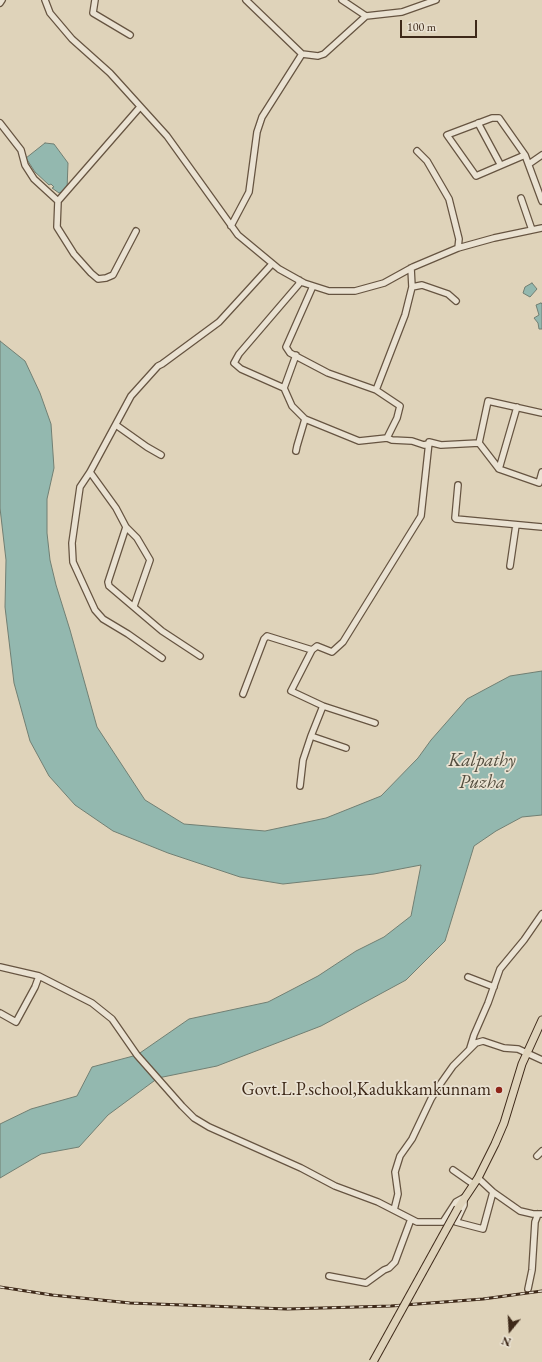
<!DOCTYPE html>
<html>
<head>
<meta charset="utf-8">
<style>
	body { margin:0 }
	#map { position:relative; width:542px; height:1362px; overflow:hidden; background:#dfd3ba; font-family:"EB Garamond",serif }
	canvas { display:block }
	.north { position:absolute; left:490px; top:1310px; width:40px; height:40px; -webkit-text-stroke:3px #eae2d2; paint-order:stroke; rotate:198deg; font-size:11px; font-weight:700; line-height:16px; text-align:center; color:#3e2919 }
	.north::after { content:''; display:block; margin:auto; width:14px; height:18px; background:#3e2919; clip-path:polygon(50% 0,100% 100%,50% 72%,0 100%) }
	.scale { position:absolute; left:400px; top:20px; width:77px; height:18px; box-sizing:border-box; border:2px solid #3e2919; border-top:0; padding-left:5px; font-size:12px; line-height:14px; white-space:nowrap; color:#3e2919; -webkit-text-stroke:3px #eae2d2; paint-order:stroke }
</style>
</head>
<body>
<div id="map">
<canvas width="542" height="1362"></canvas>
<div class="north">N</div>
<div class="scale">100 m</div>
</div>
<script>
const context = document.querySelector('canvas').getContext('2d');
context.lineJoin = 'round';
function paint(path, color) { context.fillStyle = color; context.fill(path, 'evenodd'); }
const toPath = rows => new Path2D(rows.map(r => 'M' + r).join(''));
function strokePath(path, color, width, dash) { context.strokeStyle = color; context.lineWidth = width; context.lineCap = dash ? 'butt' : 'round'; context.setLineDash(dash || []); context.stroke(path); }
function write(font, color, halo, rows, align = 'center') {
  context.font = font + ' "EB Garamond",serif'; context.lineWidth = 3.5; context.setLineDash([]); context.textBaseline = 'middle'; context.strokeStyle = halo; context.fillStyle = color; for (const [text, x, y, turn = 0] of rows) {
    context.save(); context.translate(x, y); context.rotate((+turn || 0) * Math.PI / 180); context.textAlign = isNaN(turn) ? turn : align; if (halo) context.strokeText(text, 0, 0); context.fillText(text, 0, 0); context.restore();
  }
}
const water = toPath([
	[45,143,54,144,68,163,67,190,59,193,52,188,54,187,51,184,49,185,35,172,26,158,45,143],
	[532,283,537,289,530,297,523,293,525,287,532,283],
	[541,303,542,304,542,329,539,329,538,323,534,318,539,315,536,305,541,303],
	[0,341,25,361,40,393,51,424,54,468,47,499,47,533,50,560,56,585,70,630,97,727,145,800,184,824,265,831,326,818,381,796,418,758,431,740,467,699,510,676,542,671,542,815,522,817,496,831,474,846,445,941,406,980,321,1026,217,1066,158,1078,108,1115,79,1147,41,1154,0,1178,0,1124,31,1109,77,1096,92,1067,137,1055,189,1019,268,1002,318,976,356,951,384,937,411,916,421,865,374,874,283,884,240,877,168,853,113,831,75,805,49,776,30,741,14,683,5,607,6,560,0,508,0,341]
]);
paint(water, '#93b8af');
strokePath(water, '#717f73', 1);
const minor = toPath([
	[45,0,50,13,72,39,110,73,167,136,238,235,279,269,304,283,329,291,355,291,384,283,413,267,458,248,494,238,542,228],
	[95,0,93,13,130,35],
	[246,0,302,54,318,56,324,54,366,16,402,12,436,0],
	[342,0,366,16],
	[0,3,2,0],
	[0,123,21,150,25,165,34,179,58,201],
	[478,123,499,162],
	[417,151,427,161,449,199,459,239,458,248],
	[525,155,476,176,447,135,492,118,499,118,525,155,542,201],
	[529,164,542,155],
	[521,198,532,230],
	[231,226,249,192,257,132,262,117,302,54],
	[136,231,113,275,106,278,98,279,91,273,74,254,57,227,58,201,140,107],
	[411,268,412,287,422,285,448,294,456,301],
	[313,286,286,347,290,353,328,373,376,390,400,406,397,418,387,438],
	[296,355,284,388,292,406,305,419,359,441,387,438,392,440,412,441,424,445,428,444],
	[284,388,241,369,234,363,239,354,299,284,299,280],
	[376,390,405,315,412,287],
	[542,413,488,401,479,443,499,469,539,483,542,472],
	[116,425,147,447,161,455],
	[296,451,297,446,305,419],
	[499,469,517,407],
	[90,472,116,508,126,527,137,538,150,560,134,606],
	[458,485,455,518,456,519,542,527],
	[126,527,108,582,109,586,162,631,200,656],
	[510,566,516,525],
	[162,658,128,634,103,619,95,610,73,562,72,543,80,487,90,472,131,396,158,366,162,364,219,322,272,264],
	[243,694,264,639,267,636,312,650],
	[375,723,323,706,291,691,312,650,317,646,332,652,343,642,421,516,429,442,441,445,479,443],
	[311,736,346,748],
	[300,786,303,760,311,736,323,706],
	[0,967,39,976,92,1003,112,1019,137,1055,182,1106,194,1118,209,1127,301,1168,335,1186,378,1202,417,1222,443,1222,456,1202,465,1197],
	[468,977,494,987],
	[0,1013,16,1022,35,987,39,976],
	[470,1048,474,1035,488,1003,500,969,524,940,542,914],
	[537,1156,542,1151],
	[453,1170,473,1184],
	[478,1178,493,1192,520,1211,533,1214,542,1214],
	[464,1201,464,1205,456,1222,483,1229,493,1192],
	[394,1210,398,1194,395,1172,400,1156,412,1139,431,1099,441,1083,453,1066,476,1043,483,1041,504,1048,518,1049,542,1060],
	[329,1276,366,1283,384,1270,389,1268,395,1262,411,1219],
	[528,1289,532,1270,535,1222,538,1214]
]);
const major = toPath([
	[458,1208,478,1178,495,1144,504,1123,522,1064,542,1020]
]);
strokePath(minor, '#665441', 8);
strokePath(major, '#3e2919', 9);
strokePath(minor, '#eae2d2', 5.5);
strokePath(major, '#dfd3ba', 7);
const rail = toPath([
	[0,1287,52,1295,130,1303,287,1309,391,1306,483,1299,542,1291]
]);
strokePath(rail, '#3e2919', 3);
strokePath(rail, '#eae2d2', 1.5, [4.5]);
const majorBridge = toPath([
	[373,1362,458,1208]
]);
strokePath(majorBridge, '#3e2919', 9, []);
strokePath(majorBridge, '#dfd3ba', 7);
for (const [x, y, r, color] of [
	[499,1090,4,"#8f2418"]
]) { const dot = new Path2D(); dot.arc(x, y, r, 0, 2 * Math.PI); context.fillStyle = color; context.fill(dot); strokePath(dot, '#eae2d2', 1.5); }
write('18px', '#3e2919', '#eae2d2', [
	["Govt.L.P.school,Kadukkamkunnam",491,1090]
], 'right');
write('italic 19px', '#534d3e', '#eae2d2', [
	["Kalpathy",482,761],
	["Puzha",482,783]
]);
</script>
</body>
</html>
